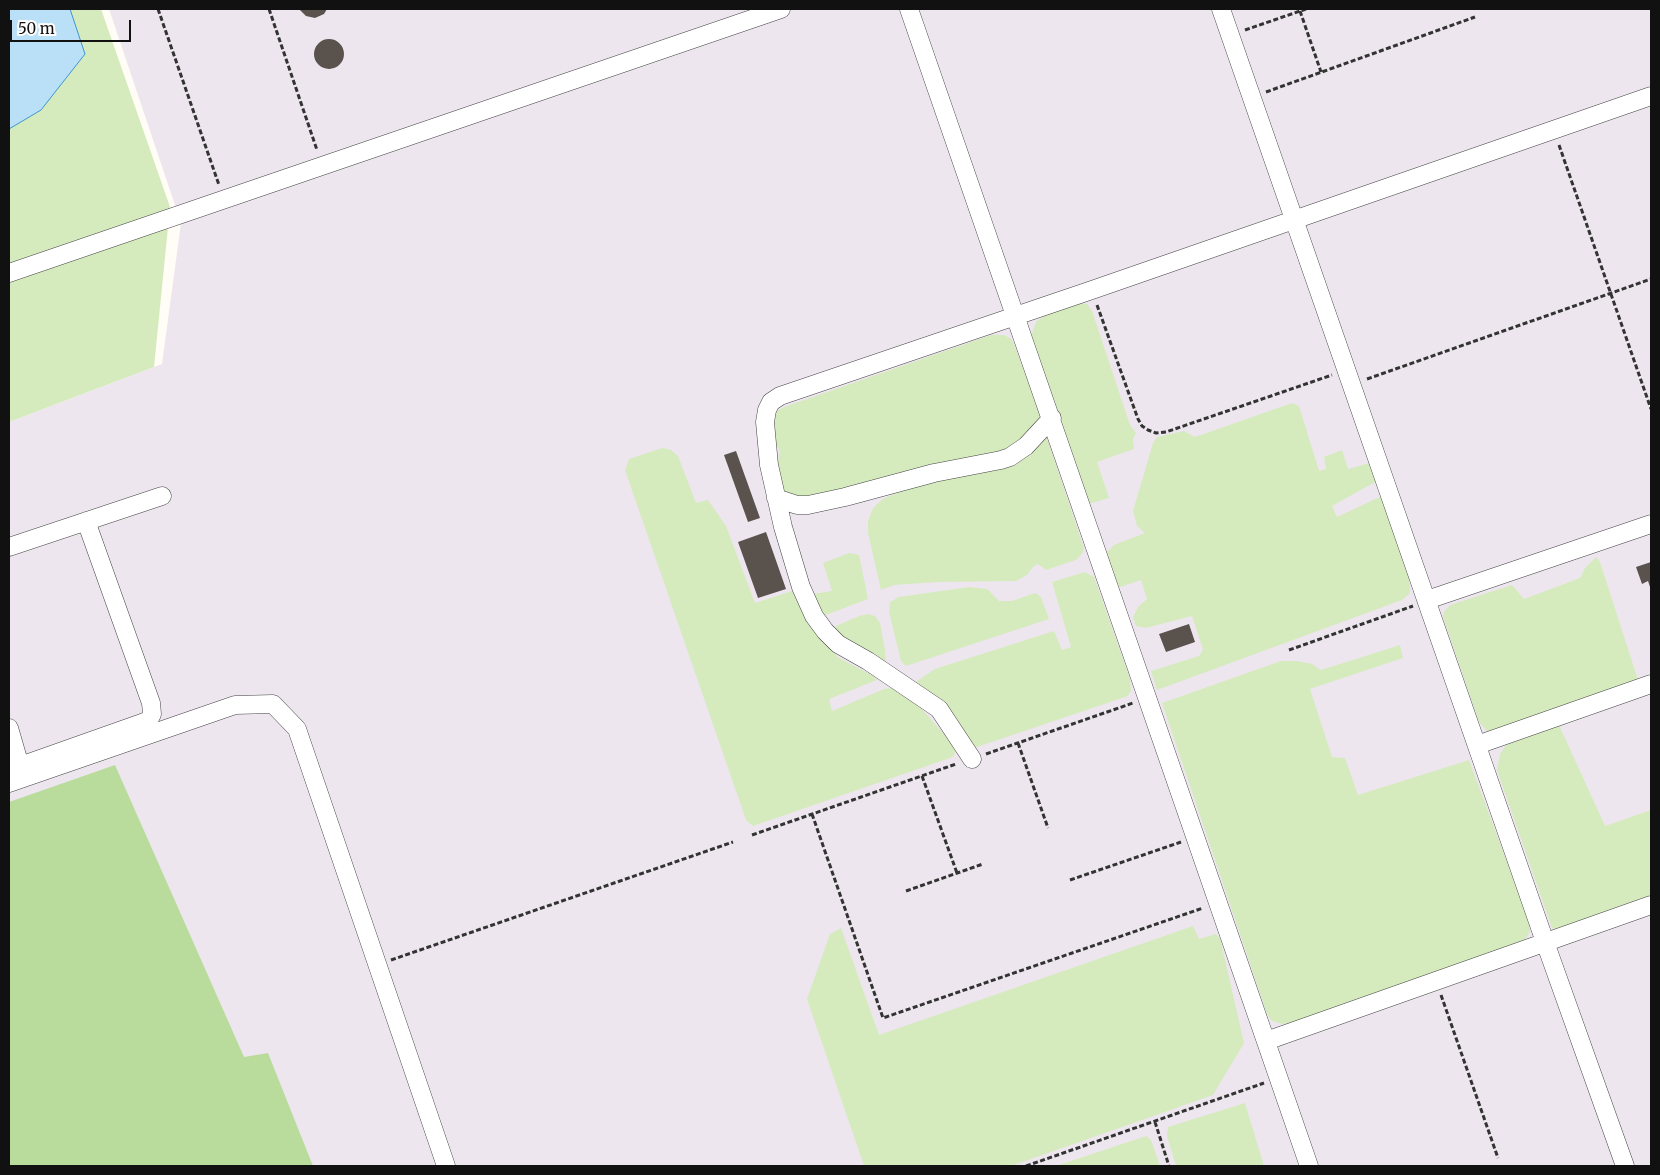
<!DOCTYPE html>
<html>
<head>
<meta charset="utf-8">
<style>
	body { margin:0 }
	#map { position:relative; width:1660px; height:1175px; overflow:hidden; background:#fffdf5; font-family:Merriweather,serif }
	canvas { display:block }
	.frame { position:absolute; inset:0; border:10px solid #111; pointer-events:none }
	.scale { position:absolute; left:10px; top:20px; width:121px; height:22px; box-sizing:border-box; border:2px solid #111; border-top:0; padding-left:6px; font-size:15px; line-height:18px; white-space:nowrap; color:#111; -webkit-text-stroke:4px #fff; paint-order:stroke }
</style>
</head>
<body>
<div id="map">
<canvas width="1660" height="1175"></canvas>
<div class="frame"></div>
<div class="scale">50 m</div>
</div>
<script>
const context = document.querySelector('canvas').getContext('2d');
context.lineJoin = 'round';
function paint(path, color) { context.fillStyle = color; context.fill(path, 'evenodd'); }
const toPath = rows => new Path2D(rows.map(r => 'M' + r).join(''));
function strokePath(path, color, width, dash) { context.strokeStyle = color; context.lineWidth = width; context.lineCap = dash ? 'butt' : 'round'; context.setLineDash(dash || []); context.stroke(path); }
paint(toPath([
	[109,9,1651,9,1651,1166,9,1166,9,422,162,364,181,223]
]), '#eee6ef');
paint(toPath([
	[9,9,101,9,170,207,154,367,9,422],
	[1081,303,1087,304,1092,311,1130,425,1136,433,1133,439,1134,449,1097,462,1109,498,1088,504,1031,337,1036,322,1044,316],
	[991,335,1004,335,1011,339,1014,344,1042,420,1012,452,803,502,783,495,775,474,780,452,775,441,772,417,777,411,784,407],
	[1292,403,1299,406,1319,471,1326,469,1324,457,1342,450,1348,469,1370,463,1377,481,1332,506,1337,517,1382,496,1409,574,1410,593,1402,600,1157,690,1151,671,1199,656,1203,650,1192,616,1146,628,1136,626,1133,617,1138,607,1147,599,1141,580,1120,587,1117,584,1107,552,1114,545,1145,533,1137,526,1133,511,1153,443,1157,437,1184,431,1195,437],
	[1046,435,1084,548,1082,554,1076,560,1046,570,1038,564,1033,567,1027,575,1016,581,938,582,894,585,881,590,868,533,868,521,872,510,876,505,883,499,915,485,1014,466,1023,459,1034,445],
	[662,448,671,450,678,456,696,503,708,500,726,526,755,603,795,590,821,639,839,658,872,675,877,680,829,699,832,711,884,689,891,688,920,707,949,740,956,750,953,757,753,826,746,820,625,470,629,459],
	[849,553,859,555,868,599,823,616,812,594,832,591,823,563],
	[1596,557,1600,562,1638,680,1488,732,1479,722,1443,617,1444,612,1450,605,1512,585,1524,599,1580,578,1585,568],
	[1085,572,1094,577,1130,679,1131,690,1128,696,971,749,917,688,917,681,935,669,1054,631,1062,650,1071,647,1052,582],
	[969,587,987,589,999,601,1012,601,1035,593,1041,597,1049,619,906,666,901,661,889,612,890,602,899,597],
	[868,614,875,616,880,623,885,650,886,664,835,635,836,626,859,616],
	[1400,645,1403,658,1310,689,1332,757,1345,758,1358,795,1469,760,1528,919,1530,931,1525,940,1517,945,1295,1022,1282,1024,1272,1021,1267,1014,1162,703,1281,661,1297,661,1312,664,1321,670],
	[1559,725,1605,826,1651,810,1651,898,1558,930,1552,928,1497,770,1500,754,1506,745],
	[1193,926,1199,939,1216,934,1220,938,1244,1043,1213,1095,1011,1166,864,1166,807,999,830,934,841,928,879,1035],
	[1245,1103,1264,1166,1176,1166,1167,1136,1168,1127],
	[1146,1136,1151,1140,1160,1166,1056,1166]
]), '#d5ebbd');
paint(toPath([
	[115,765,244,1057,268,1053,313,1166,9,1166,9,802]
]), '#b9dc9c');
const water = toPath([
	[9,9,70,9,85,54,41,110,9,129,9,9]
]);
paint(water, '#b9e0f7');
strokePath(water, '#3f96cf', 1);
paint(toPath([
	[299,9,327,9,324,14,315,18,306,16],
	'314 54a15 15 0 1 1 30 0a15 15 0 1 1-30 0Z',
	[736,451,760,518,748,522,724,455],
	[766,532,786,589,758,598,738,542],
	[1651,562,1651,590,1648,581,1642,584,1636,567],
	[1189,624,1195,642,1166,652,1159,634]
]), '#5a524d');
const minor = toPath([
	[909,9,1309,1166],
	[1221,9,1545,942,1625,1166],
	[9,273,781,9],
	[776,498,797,505,808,505,845,497,934,473,1001,460,1010,457,1026,446,1052,418],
	[9,547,162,496],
	[1427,600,1651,524],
	[9,728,20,766],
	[1477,745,1651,684],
	[972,759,939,709,868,661,838,644,825,631,814,616,801,587,783,527,769,465,765,422,767,410,771,402,780,396,1092,290,1651,96],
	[9,770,139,724,149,720,152,714,151,703,86,521],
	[9,783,235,705,273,704,297,729,446,1166],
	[1266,1041,1651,905]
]);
strokePath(minor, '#444', 19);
strokePath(toPath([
	[158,9,219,185],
	[269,9,317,150],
	[1300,11,1321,72],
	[1245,30,1306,9],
	[1266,92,1475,17],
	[1559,145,1651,409],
	[1097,305,1138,419,1142,426,1148,430,1156,433,1166,432,1332,375],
	[1367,379,1651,279],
	[1289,650,1413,606],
	[1018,743,1048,828],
	[986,754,1133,703],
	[922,776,957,873],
	[812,814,883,1018,1203,908],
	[752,835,956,764],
	[1070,880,1181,842],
	[906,891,983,864],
	[391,960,733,842],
	[1441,995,1498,1158],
	[1155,1122,1169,1166],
	[1026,1166,1264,1083]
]), '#333', 3, [5, 2.5]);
strokePath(minor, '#fff', 18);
</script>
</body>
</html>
